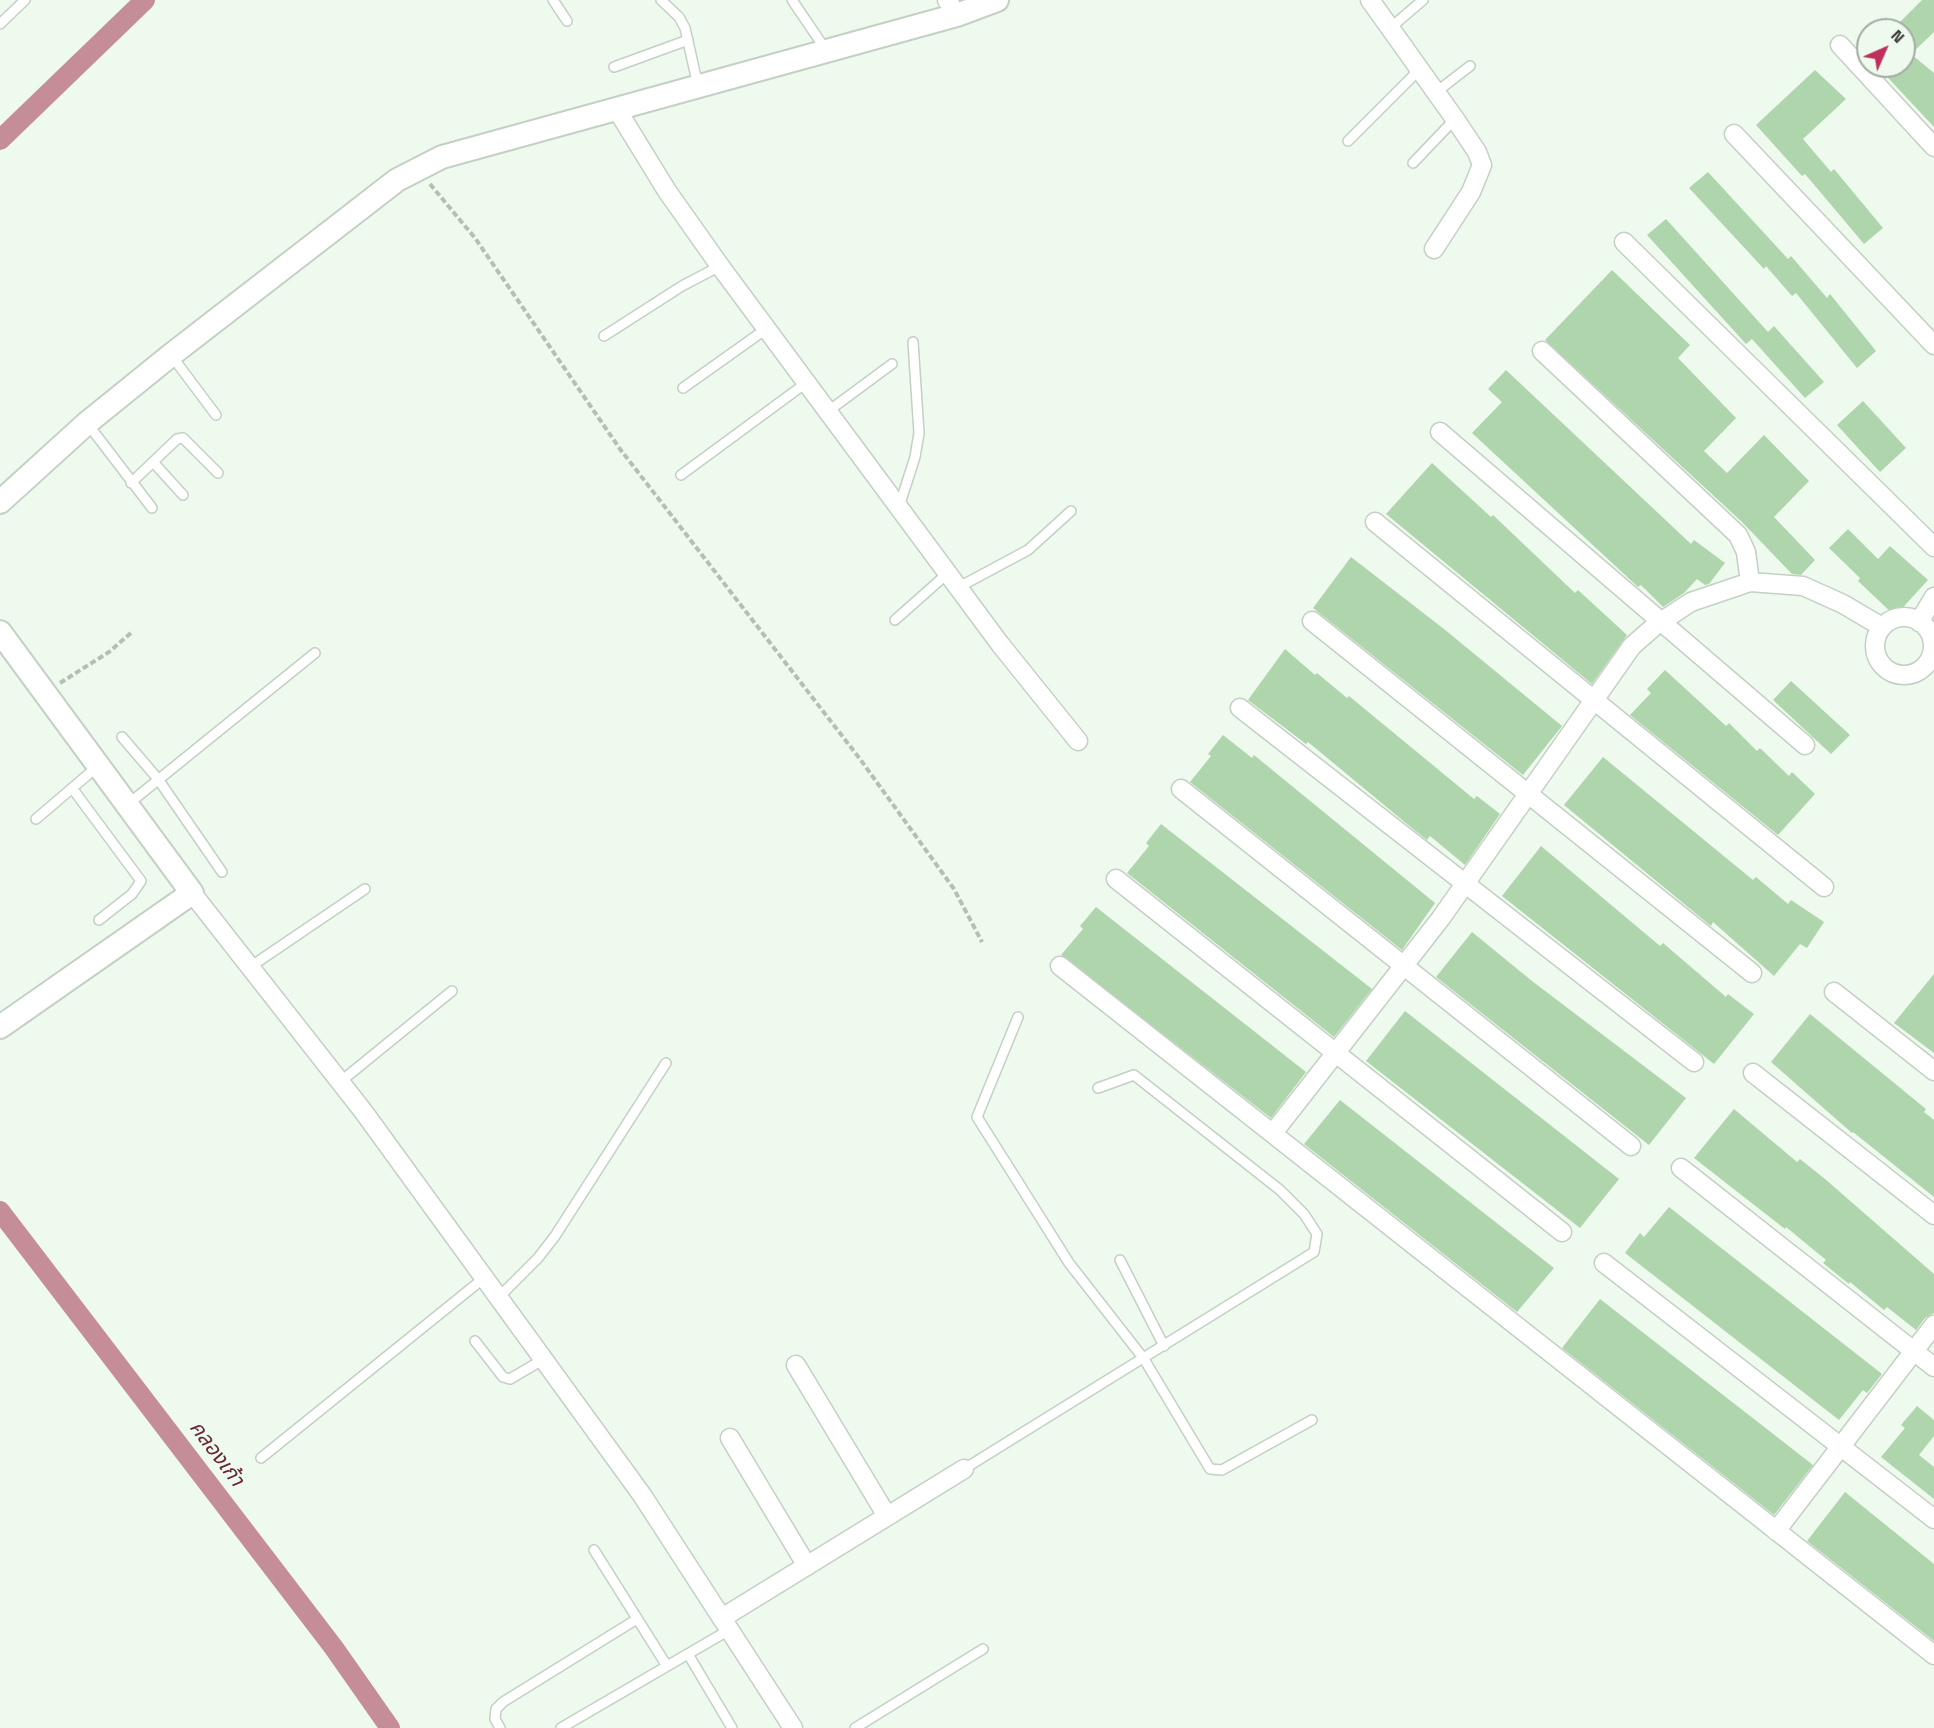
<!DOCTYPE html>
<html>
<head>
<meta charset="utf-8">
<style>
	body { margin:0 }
	#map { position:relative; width:1934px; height:1728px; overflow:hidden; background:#eefaed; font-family:"Space Grotesk",sans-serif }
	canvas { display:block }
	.north { position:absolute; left:1856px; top:18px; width:60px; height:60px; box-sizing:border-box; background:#eefaed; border:2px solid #a3aca3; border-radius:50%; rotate:45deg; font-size:16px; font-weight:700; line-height:24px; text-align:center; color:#333833 }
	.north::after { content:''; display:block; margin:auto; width:21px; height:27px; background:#bf305d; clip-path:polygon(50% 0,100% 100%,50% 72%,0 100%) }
</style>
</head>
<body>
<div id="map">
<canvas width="1934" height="1728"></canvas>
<div class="north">N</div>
</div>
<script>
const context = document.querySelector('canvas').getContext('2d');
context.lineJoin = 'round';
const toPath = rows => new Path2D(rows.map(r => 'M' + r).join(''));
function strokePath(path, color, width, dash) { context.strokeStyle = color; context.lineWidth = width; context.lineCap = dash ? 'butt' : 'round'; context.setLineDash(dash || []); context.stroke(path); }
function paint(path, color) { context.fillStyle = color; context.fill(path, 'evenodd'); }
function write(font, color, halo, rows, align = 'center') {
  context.font = font + ' "Space Grotesk","Noto Sans Thai",sans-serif'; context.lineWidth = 4.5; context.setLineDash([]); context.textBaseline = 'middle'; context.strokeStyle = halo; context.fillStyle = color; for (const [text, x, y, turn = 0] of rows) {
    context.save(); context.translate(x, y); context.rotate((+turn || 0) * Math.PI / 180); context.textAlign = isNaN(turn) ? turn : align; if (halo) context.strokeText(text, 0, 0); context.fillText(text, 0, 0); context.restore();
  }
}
strokePath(toPath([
	[0,140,145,0],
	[0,1211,334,1648,390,1728]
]), '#c58d97', 20);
paint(toPath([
	[1922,0,1934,0,1934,32,1911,54,1934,73,1934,127,1877,66,1904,66,1904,30,1892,30],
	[1815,70,1846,99,1803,139,1831,172,1834,169,1883,228,1864,244,1805,174,1802,176,1756,125],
	[1708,172,1788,259,1791,256,1827,298,1830,294,1876,351,1857,368,1796,293,1792,296,1766,266,1764,269,1689,188],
	[1666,219,1768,332,1774,326,1824,382,1805,398,1752,339,1746,344,1647,235],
	[1612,270,1690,345,1678,358,1736,418,1704,451,1727,473,1764,435,1809,481,1774,517,1815,560,1801,575,1792,574,1742,522,1545,340],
	[1506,370,1691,544,1694,540,1725,563,1709,584,1705,585,1697,579,1684,593,1663,607,1641,585,1638,587,1472,433,1502,402,1488,389],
	[1863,401,1906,448,1880,472,1837,425],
	[1432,463,1491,517,1493,515,1575,593,1578,590,1627,635,1592,684,1386,514],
	[1848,529,1878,559,1890,546,1928,580,1895,616,1858,581,1860,578,1829,548],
	[1351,557,1444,629,1562,726,1523,775,1313,608],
	[1285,649,1315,675,1317,673,1347,698,1349,696,1474,799,1477,796,1500,814,1465,865,1430,836,1427,840,1407,824,1308,742,1306,744,1248,700],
	[1665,670,1726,726,1729,723,1757,751,1760,748,1789,776,1792,772,1815,794,1778,835,1630,715,1651,693,1647,689],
	[1791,681,1850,735,1831,754,1773,700],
	[1223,735,1252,758,1254,755,1435,903,1402,950,1190,782,1211,756,1208,754],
	[1603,757,1753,880,1756,877,1788,904,1791,900,1824,922,1807,948,1800,944,1774,976,1713,922,1711,926,1564,805],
	[1161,824,1372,989,1334,1037,1127,873,1149,846,1146,843],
	[1541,846,1660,946,1663,943,1726,997,1728,994,1754,1014,1714,1064,1502,896],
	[1096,907,1306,1072,1271,1118,1061,955,1083,929,1080,926],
	[1472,932,1532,981,1686,1098,1649,1145,1436,977],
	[1934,974,1934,1053,1894,1023],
	[1405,1011,1619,1179,1580,1228,1366,1061],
	[1810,1014,1926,1109,1924,1112,1934,1120,1934,1197,1853,1132,1852,1133,1771,1062],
	[1340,1100,1554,1268,1517,1312,1304,1144],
	[1734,1109,1797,1162,1800,1159,1825,1179,1934,1274,1934,1313,1925,1318,1916,1330,1887,1307,1884,1310,1850,1282,1849,1284,1823,1263,1826,1260,1786,1227,1785,1229,1694,1158],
	[1669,1207,1882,1374,1867,1393,1863,1390,1839,1420,1625,1253,1640,1233,1644,1237],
	[1600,1299,1813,1465,1774,1515,1562,1348],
	[1917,1406,1934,1420,1934,1436,1919,1455,1934,1467,1934,1499,1881,1457,1905,1428,1901,1425],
	[1845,1492,1934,1564,1934,1641,1807,1541]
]), '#aed5ac');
const service = toPath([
	[553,0,567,21],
	[661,0,679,17,685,28,698,86],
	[792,0,826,50],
	[0,24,25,0],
	[1389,29,1423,0],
	[614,67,688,40],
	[1435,93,1470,66],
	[1348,141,1418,71],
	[1413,163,1455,119],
	[604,336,682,286,720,266],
	[171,355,216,415],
	[683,388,766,329],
	[827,412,892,364],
	[87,423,152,508],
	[153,462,183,495],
	[681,475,806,383],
	[131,483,177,439,183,438,218,473],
	[899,507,915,457,919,433,913,342],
	[959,587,1028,550,1071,511],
	[895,620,948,573],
	[122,737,158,779,222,872],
	[72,788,141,881,132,894,99,920],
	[127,805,315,653],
	[36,819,98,766],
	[250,967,365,889],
	[1018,1017,977,1117,1069,1263,1144,1359,1210,1469,1222,1470,1312,1420],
	[340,1082,452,991],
	[1120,1260,1164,1346],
	[499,1297,538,1258,555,1236,666,1063],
	[475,1341,503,1377,510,1379,544,1359],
	[261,1458,484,1278],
	[964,1469,1314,1252,1317,1234,1304,1214,1280,1190,1134,1075,1098,1088],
	[594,1550,667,1666],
	[688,1654,732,1728],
	[500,1728,495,1719,496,1709,503,1702,637,1619],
	[561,1728,729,1630],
	[855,1728,983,1649]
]);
const minor = toPath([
	[947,0,957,15],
	[1370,0,1455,119,1477,152,1482,165,1471,192,1434,249],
	[1840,45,1934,147],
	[616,108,667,191,720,266,1000,644,1078,741],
	[1734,134,1934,345],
	[1624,242,1934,547],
	[1542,351,1738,535,1746,552,1750,582],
	[1440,432,1805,745],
	[1375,522,1824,887],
	'1875 646a29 29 0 1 1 58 0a29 29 0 1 1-58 0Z',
	[1312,621,1752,973],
	[1919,622,1934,597],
	[1240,708,1694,1062],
	[1181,789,1631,1146],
	[1116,879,1562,1232],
	[192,893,363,1111,642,1495,793,1728],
	[1060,966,1934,1655],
	[1834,992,1934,1071],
	[1753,1073,1934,1215],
	[1273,1133,1441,918,1632,646,1656,625,1691,602,1750,582,1803,586,1843,604,1882,627],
	[1681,1168,1934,1367],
	[1604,1263,1934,1519],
	[796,1365,887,1516],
	[730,1438,807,1566],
	[1776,1531,1934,1325],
	[722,1618,964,1469]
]);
const tertiary = toPath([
	[0,502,87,423,171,355,397,180,442,157,957,15,997,0],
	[0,632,192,893,0,1027]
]);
strokePath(service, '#c4d0c4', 12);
strokePath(minor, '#c4d0c4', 21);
strokePath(tertiary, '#c4d0c4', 26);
strokePath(toPath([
	[430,184,475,238,620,449,860,759,954,889,982,942],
	[60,683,109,652,132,632]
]), '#b5bfb4', 4, [6, 3]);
strokePath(service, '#fff', 9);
strokePath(minor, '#fff', 18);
strokePath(tertiary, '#fff', 22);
write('italic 21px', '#692436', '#eefaed', [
	["คลองเก้า",216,1454,53]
]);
</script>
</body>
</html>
